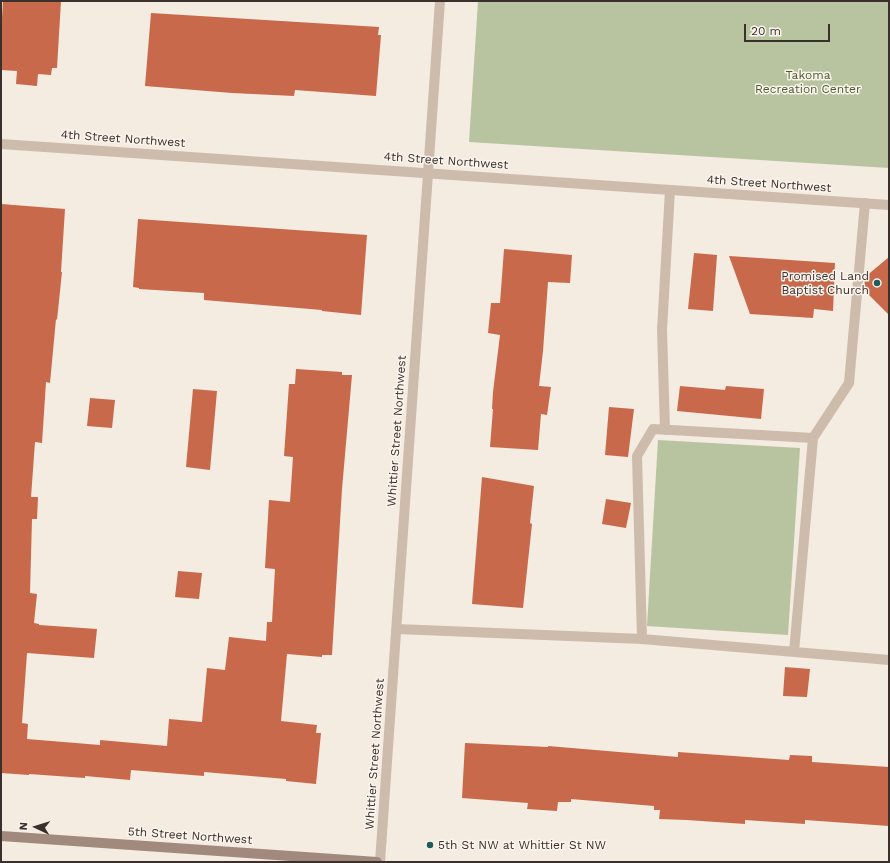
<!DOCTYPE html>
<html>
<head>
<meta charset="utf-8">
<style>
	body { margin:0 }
	#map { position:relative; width:890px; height:863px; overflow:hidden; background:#f4ebe1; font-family:"Work Sans",sans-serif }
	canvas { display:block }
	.frame { position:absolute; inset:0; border:2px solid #3b302b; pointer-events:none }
	.north { position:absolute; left:16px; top:807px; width:40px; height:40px; -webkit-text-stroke:3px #fbf5ee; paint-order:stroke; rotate:274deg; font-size:11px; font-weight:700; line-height:16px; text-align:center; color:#3b302b }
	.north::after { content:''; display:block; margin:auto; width:14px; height:18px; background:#3b302b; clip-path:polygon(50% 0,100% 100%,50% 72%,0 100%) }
	.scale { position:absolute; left:744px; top:24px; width:86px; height:18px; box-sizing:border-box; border:2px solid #3b302b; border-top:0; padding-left:5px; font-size:12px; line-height:14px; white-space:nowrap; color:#3b302b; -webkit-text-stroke:3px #fbf5ee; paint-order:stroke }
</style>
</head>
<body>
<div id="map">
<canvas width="890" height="863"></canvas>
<div class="frame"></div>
<div class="north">N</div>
<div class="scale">20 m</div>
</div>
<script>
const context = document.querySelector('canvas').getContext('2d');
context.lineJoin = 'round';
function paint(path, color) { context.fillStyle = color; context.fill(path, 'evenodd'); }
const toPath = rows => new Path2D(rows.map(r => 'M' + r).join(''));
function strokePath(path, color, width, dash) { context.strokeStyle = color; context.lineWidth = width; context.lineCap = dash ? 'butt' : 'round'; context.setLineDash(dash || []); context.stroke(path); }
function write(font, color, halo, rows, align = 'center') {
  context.font = font + ' "Work Sans",sans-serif'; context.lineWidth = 3; context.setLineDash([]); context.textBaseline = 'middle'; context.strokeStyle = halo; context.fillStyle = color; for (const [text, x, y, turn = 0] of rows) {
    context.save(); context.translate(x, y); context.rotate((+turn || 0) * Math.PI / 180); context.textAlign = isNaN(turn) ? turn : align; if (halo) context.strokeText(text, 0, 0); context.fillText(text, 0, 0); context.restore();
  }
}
paint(toPath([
	[478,1,889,1,889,168,469,142],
	[658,440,800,448,788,635,647,626]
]), '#b8c4a0');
paint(toPath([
	[3,1,61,1,57,68,52,68,51,75,38,74,37,86,16,84,17,71,1,70,1,34],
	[151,13,379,27,378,35,381,35,376,96,295,90,294,96,232,93,145,86],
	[1,204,65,209,61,272,62,272,57,320,56,319,50,383,46,382,42,443,35,442,31,497,38,497,37,519,32,519,30,593,37,594,34,623,39,624,39,625,97,629,94,658,27,653,22,723,28,724,27,739,100,745,100,740,167,746,169,719,202,722,207,668,225,670,229,637,266,641,267,622,272,622,275,569,265,568,269,500,290,502,293,457,284,456,289,384,295,384,296,369,342,372,342,375,352,375,342,489,332,655,322,655,322,657,287,654,281,721,317,725,316,733,321,733,316,784,286,781,286,779,204,772,204,776,131,770,130,780,85,776,85,778,29,774,29,775,1,773],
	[138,219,367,235,361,315,322,311,322,310,204,300,204,293,139,289,139,288,133,287],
	[504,249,572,255,570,283,548,282,543,351,539,386,551,387,547,415,541,414,538,450,490,447,493,409,492,409,493,392,500,335,488,333,491,303,500,303],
	[694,253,717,255,713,311,688,309],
	[729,256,835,263,833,311,814,309,813,318,750,314],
	[889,257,889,315,864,290,865,277],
	[680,386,725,390,726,386,764,389,761,419,677,411],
	[193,389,217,391,210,470,186,467],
	[90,398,115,400,112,428,87,426],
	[609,407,634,409,628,457,605,455],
	[482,477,534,486,530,523,532,524,523,608,472,604],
	[606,499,631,503,626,528,602,524],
	[178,571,202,573,199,599,175,597],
	[785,667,810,669,807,697,783,696],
	[465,743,548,747,548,746,678,757,678,752,789,760,790,755,812,756,812,762,889,767,889,826,805,820,805,824,745,820,745,824,687,820,659,819,660,810,654,810,654,806,571,799,571,802,558,802,557,811,527,809,528,803,462,798]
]), '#c8694b');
strokePath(toPath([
	[665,430,662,330,670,190],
	[397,629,642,639,889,660],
	[642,639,637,456,653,429,813,438],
	[794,652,813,438,849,383,865,203]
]), '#cdbbac', 10);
strokePath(toPath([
	[1,144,889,205],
	[380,862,440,1]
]), '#cdbbac', 10);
strokePath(toPath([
	[1,836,377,862]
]), '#a18a7d', 10);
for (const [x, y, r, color] of [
	[877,283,4,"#1f5a5e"],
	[430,845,4,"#1f5a5e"]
]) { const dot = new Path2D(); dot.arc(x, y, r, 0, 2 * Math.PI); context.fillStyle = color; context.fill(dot); strokePath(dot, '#fbf5ee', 1.5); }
write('12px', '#4a5a2e', '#fbf5ee', [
	["Takoma",808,75],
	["Recreation Center",808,89]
]);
write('12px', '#3b302b', '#fbf5ee', [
	["4th Street Northwest",123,139,4],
	["4th Street Northwest",446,161,4],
	["4th Street Northwest",769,184,4],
	["Whittier Street Northwest",397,431,-86],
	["Whittier Street Northwest",375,754,-86],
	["5th Street Northwest",190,836,4]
]);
write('12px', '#3b302b', '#fbf5ee', [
	["Promised Land",869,276],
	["Baptist Church",869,290],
	["5th St NW at Whittier St NW",438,845,"left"]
], 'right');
</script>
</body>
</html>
